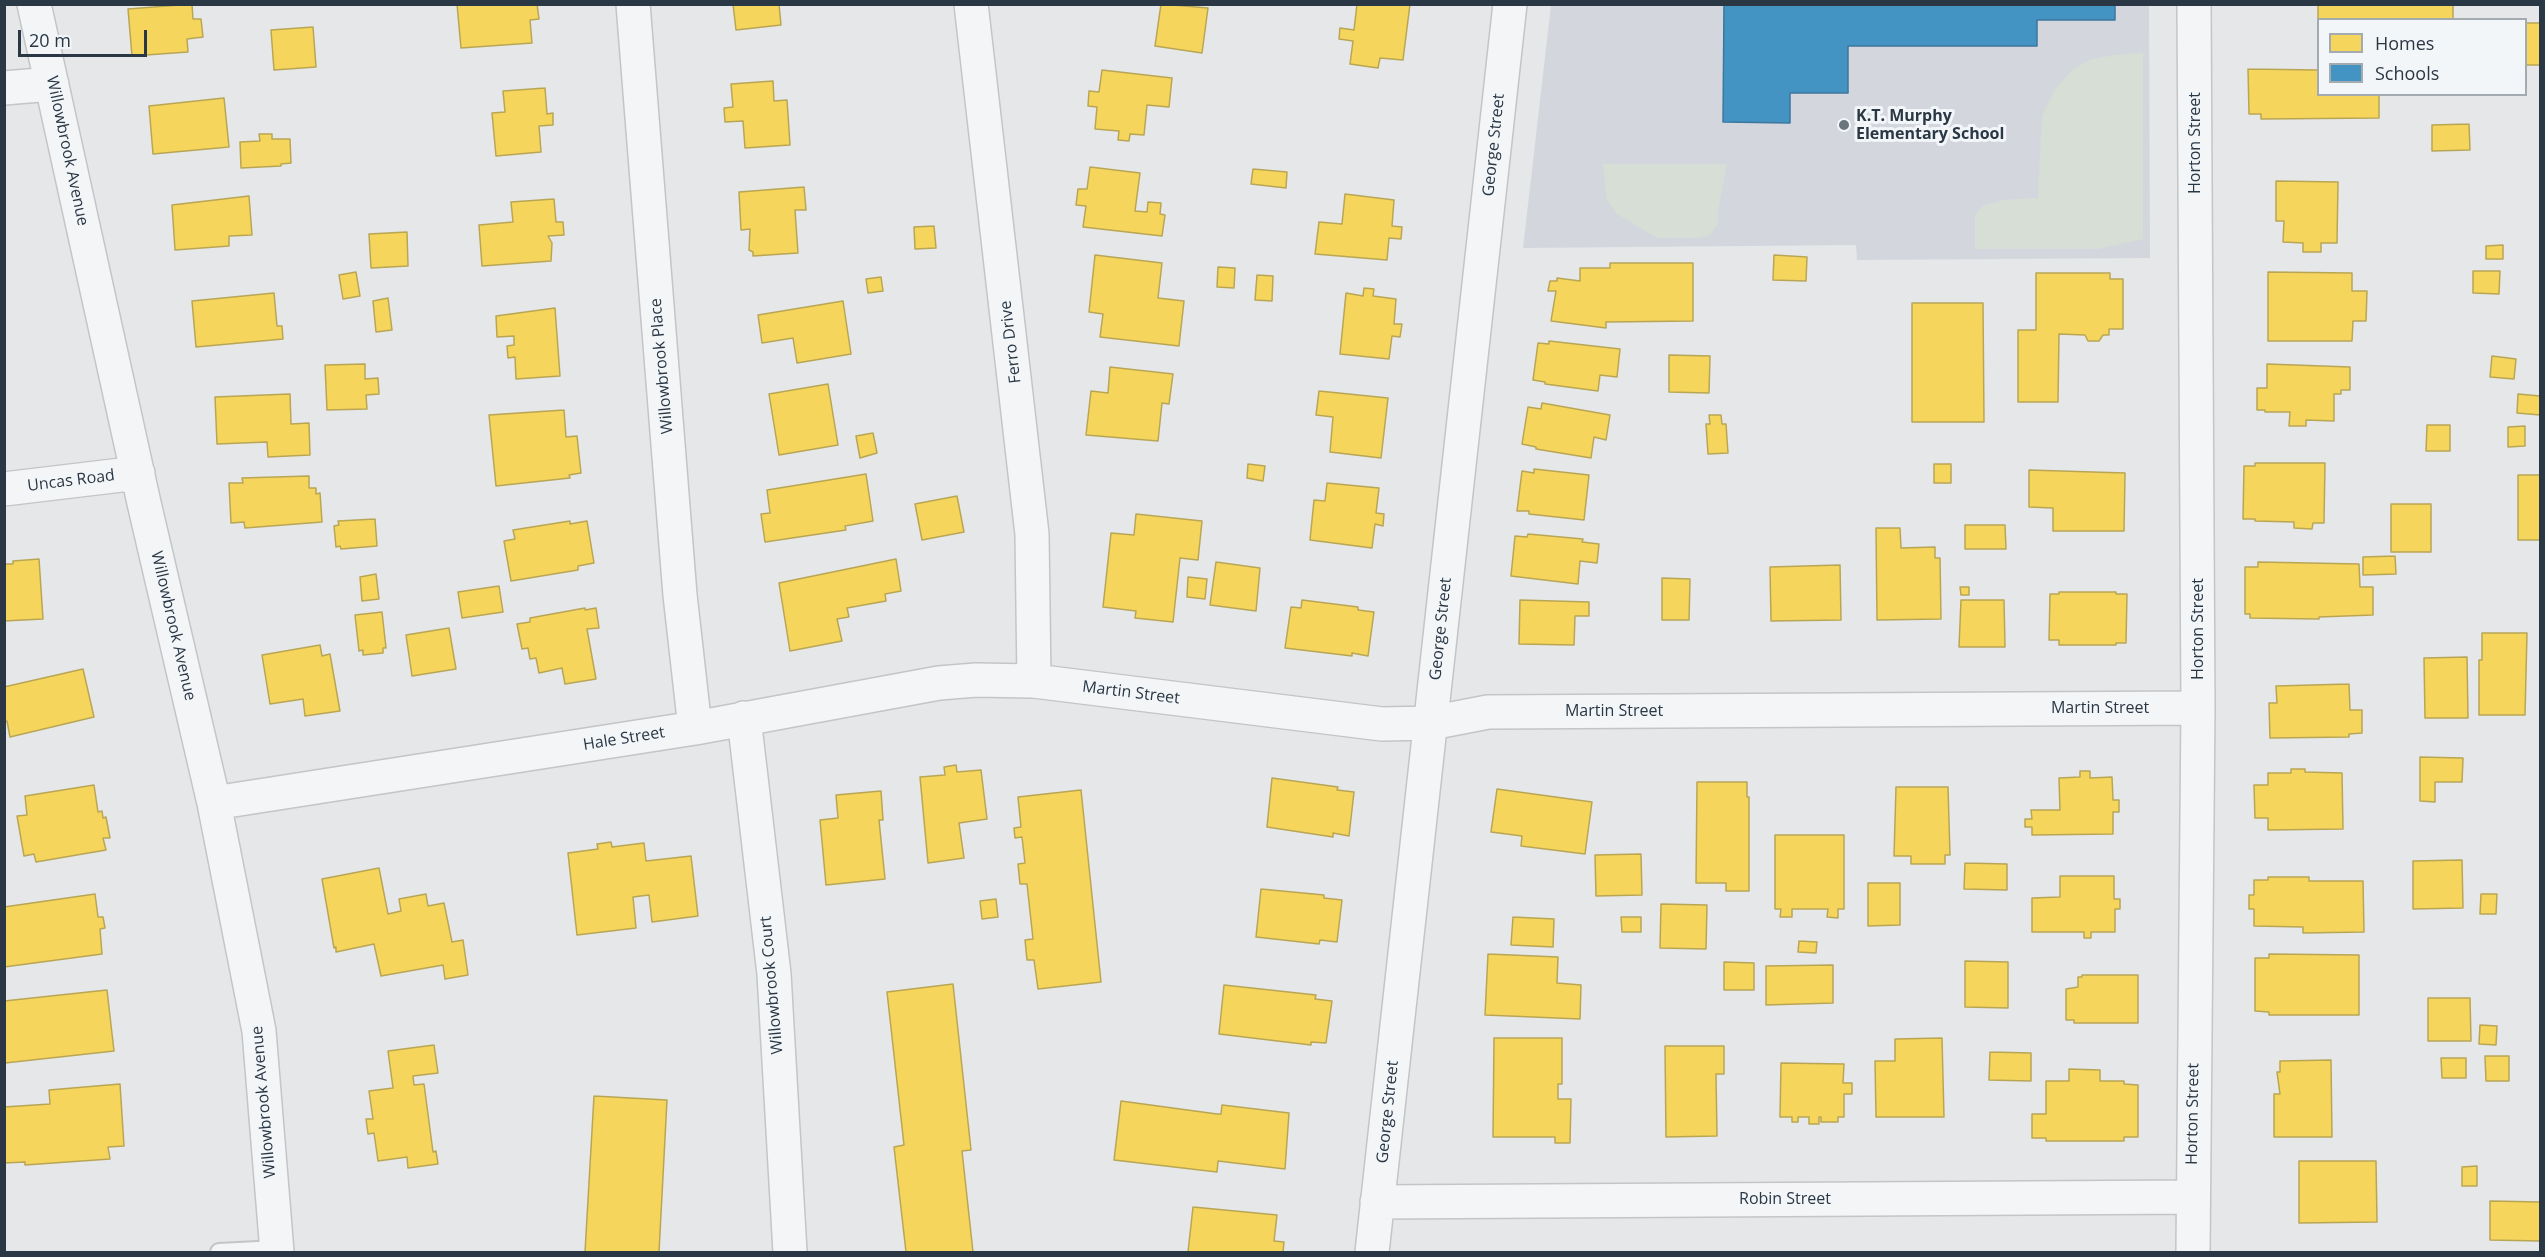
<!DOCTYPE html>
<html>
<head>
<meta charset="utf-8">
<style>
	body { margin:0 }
	#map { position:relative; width:2545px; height:1257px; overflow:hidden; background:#e5e7e9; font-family:"Open Sans",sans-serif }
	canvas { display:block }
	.frame { position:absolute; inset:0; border:6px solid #2a3744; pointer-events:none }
	.legend { position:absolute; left:2317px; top:18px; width:210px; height:78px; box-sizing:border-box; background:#f3f6f8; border:2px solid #a3aab0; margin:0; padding:8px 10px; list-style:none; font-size:18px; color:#2a3744 }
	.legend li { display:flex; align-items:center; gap:12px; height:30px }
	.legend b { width:30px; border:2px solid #a3aab0 }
	.scale { position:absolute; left:18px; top:30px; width:129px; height:27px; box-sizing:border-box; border:3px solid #2a3744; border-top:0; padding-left:8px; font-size:18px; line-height:21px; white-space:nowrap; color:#2a3744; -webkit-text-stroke:4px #f3f6f8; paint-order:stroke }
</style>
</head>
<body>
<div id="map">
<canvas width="2545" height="1257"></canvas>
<div class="frame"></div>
<ul class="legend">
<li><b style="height:16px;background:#f6d55c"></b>Homes</li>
<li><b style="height:16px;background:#4393c3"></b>Schools</li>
</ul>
<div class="scale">20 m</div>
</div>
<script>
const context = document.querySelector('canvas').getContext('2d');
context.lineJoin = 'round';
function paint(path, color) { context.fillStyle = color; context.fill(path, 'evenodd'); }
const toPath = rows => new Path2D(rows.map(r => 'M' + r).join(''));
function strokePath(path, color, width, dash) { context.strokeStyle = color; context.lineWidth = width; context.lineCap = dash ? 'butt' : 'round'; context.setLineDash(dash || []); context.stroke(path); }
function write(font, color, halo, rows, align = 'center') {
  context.font = font + ' "Open Sans",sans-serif'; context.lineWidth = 6; context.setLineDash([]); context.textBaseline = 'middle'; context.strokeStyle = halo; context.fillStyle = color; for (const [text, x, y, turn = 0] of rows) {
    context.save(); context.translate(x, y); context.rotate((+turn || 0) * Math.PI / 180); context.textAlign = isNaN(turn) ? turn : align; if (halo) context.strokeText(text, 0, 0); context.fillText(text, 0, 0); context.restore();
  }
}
paint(toPath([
	[1551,5,2149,5,2150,258,1857,260,1856,245,1523,248]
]), '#d3d7dd');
paint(toPath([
	[2143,53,2143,239,2098,249,1975,249,1975,215,1983,206,2003,200,2038,198,2042,116,2055,89,2072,70,2089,60,2115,55],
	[1603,164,1727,164,1718,210,1718,223,1710,235,1699,238,1657,238,1617,214,1607,200]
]), '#d7ded5');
const homes = toPath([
	[192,4,193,19,201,19,203,37,187,39,188,52,132,56,128,9,192,4],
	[457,4,537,4,539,19,530,20,532,43,461,48,457,4],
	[733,4,779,4,781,25,736,30,733,4],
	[1161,4,1208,8,1202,53,1155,46,1161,4],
	[1357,4,1410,4,1403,60,1380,58,1378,68,1350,64,1353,41,1339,39,1340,28,1354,30,1357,4],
	[2318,4,2453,4,2453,20,2318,20,2318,41,2318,4],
	[2526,23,2540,23,2540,65,2526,65,2526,23],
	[313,27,316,67,274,70,271,30,313,27],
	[2248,69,2318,70,2318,94,2379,94,2379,118,2261,119,2261,114,2249,114,2248,69],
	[1102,70,1172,78,1169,107,1147,105,1144,135,1130,134,1129,141,1118,140,1119,131,1095,129,1097,107,1088,106,1089,91,1099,92,1102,70],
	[773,81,774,101,787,100,790,145,745,148,743,121,725,122,724,108,733,107,731,84,773,81],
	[545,88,547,114,553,113,553,125,539,126,541,152,496,156,492,113,505,112,503,91,545,88],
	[224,98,229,147,153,154,149,106,224,98],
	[2469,124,2470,150,2432,151,2432,125,2469,124],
	[259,134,272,134,272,139,290,139,291,163,281,164,281,166,241,168,240,142,260,141,259,134],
	[1090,167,1140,173,1135,211,1147,212,1148,202,1161,203,1160,214,1165,215,1162,236,1083,227,1086,206,1076,205,1078,189,1087,189,1090,167],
	[1253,169,1287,172,1286,188,1251,184,1253,169],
	[2276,181,2338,182,2337,243,2321,243,2321,252,2303,252,2303,243,2283,242,2284,221,2276,221,2276,181],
	[804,187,806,210,795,210,798,253,753,256,753,252,749,250,750,229,741,230,739,192,804,187],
	[1345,194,1394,200,1392,226,1402,227,1401,239,1389,238,1387,260,1315,254,1319,222,1342,224,1345,194],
	[249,196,252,235,229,236,229,246,175,250,172,205,249,196],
	[554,199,556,222,563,222,564,235,548,236,552,243,551,261,482,266,479,225,513,222,511,202,554,199],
	[934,226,936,248,915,249,914,227,934,226],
	[407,232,408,266,371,268,369,234,407,232],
	[2503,245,2503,259,2486,259,2486,246,2503,245],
	[1095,255,1162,263,1158,298,1184,301,1179,346,1100,337,1103,314,1089,312,1095,255],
	[1774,255,1807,257,1806,281,1773,280,1774,255],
	[1610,263,1693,263,1693,321,1606,322,1606,328,1551,321,1556,291,1548,291,1550,281,1557,281,1557,278,1580,281,1580,268,1610,268,1610,263],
	[1218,267,1235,268,1234,288,1217,287,1218,267],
	[2473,271,2500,271,2499,294,2473,293,2473,271],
	[356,272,360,296,343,299,339,275,356,272],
	[2268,272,2352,273,2352,291,2367,291,2366,321,2353,321,2352,341,2268,341,2268,272],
	[2036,273,2110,273,2110,279,2123,279,2123,329,2109,329,2109,335,2103,335,2099,341,2088,341,2085,335,2059,334,2058,402,2018,402,2018,330,2036,330,2036,273],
	[1257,275,1273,276,1272,301,1255,300,1257,275],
	[881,277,883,291,868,293,866,279,881,277],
	[1364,288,1374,289,1373,296,1396,299,1394,324,1402,324,1400,337,1392,336,1389,359,1340,354,1346,293,1363,296,1364,288],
	[274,293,277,326,282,326,283,339,196,347,192,301,274,293],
	[388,298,392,330,376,332,373,301,388,298],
	[843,301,851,354,797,363,793,338,762,343,758,315,843,301],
	[1912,303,1983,303,1984,422,1912,422,1912,303],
	[555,308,560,376,516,379,515,357,508,358,507,346,514,345,514,336,497,337,496,316,555,308],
	[1549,341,1620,349,1617,377,1600,375,1598,391,1545,384,1545,382,1533,380,1538,343,1549,344,1549,341],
	[1669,355,1710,356,1709,393,1669,392,1669,355],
	[2492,356,2516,359,2514,379,2490,377,2492,356],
	[365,364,365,379,378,378,379,394,366,395,367,409,327,410,325,365,365,364],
	[2267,364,2350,367,2350,390,2341,390,2341,394,2334,394,2334,421,2306,420,2306,426,2289,426,2290,412,2265,412,2265,410,2257,410,2257,388,2267,388,2267,364],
	[1110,367,1173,374,1169,404,1162,403,1158,441,1086,435,1091,391,1108,393,1110,367],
	[828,384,838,445,779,455,769,394,828,384],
	[1319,391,1388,398,1381,458,1330,452,1333,417,1316,415,1319,391],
	[290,394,291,424,309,423,310,455,268,457,267,442,217,444,215,397,290,394],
	[2518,394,2540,396,2540,415,2517,413,2518,394],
	[1542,403,1610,415,1606,440,1594,437,1591,458,1536,449,1536,447,1522,444,1528,407,1541,409,1542,403],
	[564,410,566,437,577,436,581,473,569,475,570,478,496,486,489,415,564,410],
	[1709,415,1721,415,1722,424,1726,424,1728,453,1708,454,1706,424,1710,424,1709,415],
	[2427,425,2450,425,2450,451,2426,451,2427,425],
	[2525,426,2525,446,2508,447,2508,427,2525,426],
	[873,433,877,453,860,458,856,436,873,433],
	[2255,463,2325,463,2324,523,2313,523,2312,529,2294,528,2294,522,2255,521,2255,519,2243,519,2244,466,2255,466,2255,463],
	[1248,464,1265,466,1263,481,1247,478,1248,464],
	[1934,464,1951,464,1951,483,1934,483,1934,464],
	[1534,469,1589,475,1584,520,1529,514,1529,511,1517,511,1522,471,1534,473,1534,469],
	[2029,470,2125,473,2124,531,2053,531,2053,508,2029,507,2029,470],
	[866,474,873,521,845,526,846,530,765,542,761,514,770,513,767,490,866,474],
	[2518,475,2540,475,2540,540,2518,540,2518,475],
	[309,476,309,488,316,488,316,494,320,493,322,522,245,528,244,522,231,523,229,483,243,483,242,478,309,476],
	[1327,483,1379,488,1376,513,1384,514,1383,526,1375,524,1372,548,1310,540,1314,500,1325,501,1327,483],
	[957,496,964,532,922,540,915,504,957,496],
	[2391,504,2431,504,2431,552,2391,552,2391,504],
	[1136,514,1202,521,1198,560,1180,558,1173,622,1135,618,1136,611,1103,607,1111,533,1134,535,1136,514],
	[375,519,377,546,341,549,340,546,336,547,334,526,339,525,338,521,375,519],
	[570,521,570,524,587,521,594,563,578,566,578,570,511,581,504,541,515,539,513,530,570,521],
	[1965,525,2005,525,2006,549,1965,549,1965,525],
	[1876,528,1900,528,1901,548,1935,547,1935,558,1940,558,1941,619,1877,620,1876,528],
	[1528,534,1583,539,1582,542,1599,544,1597,563,1580,561,1578,584,1511,576,1515,536,1527,537,1528,534],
	[2395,556,2396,574,2363,575,2363,557,2395,556],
	[39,559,43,619,4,621,4,564,13,564,13,561,39,559],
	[896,559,901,591,885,594,886,601,847,608,849,617,837,619,842,641,790,651,779,583,896,559],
	[1216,562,1260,568,1256,611,1210,605,1216,562],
	[2258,562,2359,564,2360,587,2373,587,2373,615,2319,617,2319,619,2250,618,2250,614,2245,614,2245,567,2258,567,2258,562],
	[1840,565,1841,620,1771,621,1770,567,1840,565],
	[376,574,379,599,362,601,360,577,376,574],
	[1188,577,1207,579,1205,599,1187,597,1188,577],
	[1662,578,1690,579,1689,620,1662,620,1662,578],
	[499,586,503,612,462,618,458,592,499,586],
	[1960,587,1969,587,1969,595,1961,595,1960,587],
	[2059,592,2116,592,2116,594,2127,594,2126,643,2116,643,2116,645,2059,645,2059,640,2049,640,2050,594,2059,594,2059,592],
	[1302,600,1358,607,1358,610,1374,612,1368,656,1352,653,1352,656,1285,648,1291,607,1301,608,1302,600],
	[1520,600,1589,602,1589,616,1575,616,1574,645,1519,644,1520,600],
	[1961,600,2004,600,2005,647,1959,647,1961,600],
	[585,608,585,610,596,608,599,628,587,629,596,679,565,684,562,668,539,673,536,658,530,659,528,648,522,649,517,624,530,622,530,618,585,608],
	[382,612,386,648,383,648,383,653,363,655,363,650,359,651,355,615,382,612],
	[449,628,456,669,412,676,406,635,449,628],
	[2482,633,2527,633,2525,715,2479,715,2479,660,2482,660,2482,633],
	[320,645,322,656,330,654,340,711,305,716,303,699,270,704,262,655,320,645],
	[2467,657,2468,718,2425,718,2424,658,2467,657],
	[83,669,94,717,10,737,7,721,4,722,4,687,83,669],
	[2349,684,2350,710,2362,710,2362,733,2349,734,2349,737,2270,738,2269,703,2277,703,2276,686,2349,684],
	[2420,757,2463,758,2462,782,2435,782,2435,802,2420,801,2420,757],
	[956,765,957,772,981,770,987,819,959,823,964,858,928,863,920,777,945,775,944,767,956,765],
	[2291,769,2305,769,2305,772,2342,773,2343,829,2268,830,2268,818,2255,818,2254,785,2268,785,2268,773,2291,773,2291,769],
	[2080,771,2090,771,2090,778,2112,777,2113,800,2119,800,2119,812,2113,812,2113,834,2032,835,2032,827,2025,827,2025,819,2032,819,2031,810,2060,810,2059,778,2080,777,2080,771],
	[1272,778,1338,787,1337,790,1354,792,1349,836,1333,833,1333,837,1267,827,1272,778],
	[1697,782,1747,782,1747,797,1749,797,1749,891,1726,891,1726,883,1696,883,1697,782],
	[94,785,98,812,102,811,103,818,106,817,110,838,103,838,106,850,36,862,34,854,24,856,17,816,27,815,25,796,94,785],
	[1896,787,1948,787,1950,855,1945,855,1945,864,1911,864,1911,856,1894,856,1896,787],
	[1497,789,1592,802,1585,854,1521,846,1522,836,1491,832,1497,789],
	[1081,790,1101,982,1038,989,1034,960,1027,960,1025,940,1033,939,1027,884,1020,884,1018,864,1025,863,1022,837,1015,838,1014,828,1021,827,1018,797,1081,790],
	[881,791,883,820,879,820,885,879,826,885,820,820,838,818,836,795,881,791],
	[1775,835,1844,835,1844,909,1838,909,1838,918,1827,917,1828,909,1792,909,1792,917,1780,917,1781,909,1775,909,1775,835],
	[611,842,612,847,644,843,646,861,691,856,698,916,652,922,649,895,633,897,636,928,577,935,568,853,598,849,597,844,611,842],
	[1641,854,1642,895,1596,896,1595,855,1641,854],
	[2462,860,2463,908,2413,909,2413,861,2462,860],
	[1965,863,2007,864,2007,890,1964,889,1965,863],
	[379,868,388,914,401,911,399,899,426,894,428,906,444,903,452,942,463,940,468,975,445,979,443,965,381,976,374,944,336,952,336,947,334,948,322,879,379,868],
	[2060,876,2114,876,2114,899,2120,899,2120,909,2115,909,2115,932,2091,932,2091,938,2084,938,2084,932,2032,932,2032,898,2060,897,2060,876],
	[2268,877,2309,877,2309,881,2363,881,2364,932,2303,933,2303,927,2254,926,2254,909,2249,909,2249,895,2254,895,2254,880,2268,880,2268,877],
	[1868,883,1900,883,1900,925,1868,926,1868,883],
	[1261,889,1324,895,1324,898,1342,900,1337,942,1320,940,1319,944,1256,937,1261,889],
	[95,894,98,917,103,917,105,928,100,929,102,954,4,967,4,907,95,894],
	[2481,894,2497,894,2496,914,2480,914,2481,894],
	[996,899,998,917,982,919,980,901,996,899],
	[1661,904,1707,905,1706,949,1660,948,1661,904],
	[1513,917,1554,919,1553,947,1511,945,1513,917],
	[1621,917,1641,917,1641,932,1622,932,1621,917],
	[1799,941,1817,942,1816,953,1798,952,1799,941],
	[1488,954,1558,957,1557,983,1581,985,1580,1019,1485,1015,1488,954],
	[2269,954,2359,955,2359,1015,2269,1015,2269,1012,2255,1011,2255,958,2269,958,2269,954],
	[1965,961,2008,962,2008,1008,1965,1007,1965,961],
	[1724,962,1754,963,1754,990,1724,990,1724,962],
	[1833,965,1833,1003,1766,1005,1766,966,1833,965],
	[2082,975,2138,975,2138,1023,2074,1023,2074,1020,2066,1020,2066,989,2078,987,2078,977,2082,977,2082,975],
	[953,984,971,1150,962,1151,973,1252,906,1252,894,1147,904,1145,887,992,953,984],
	[1224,985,1316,995,1315,999,1332,1001,1326,1043,1311,1042,1311,1045,1219,1034,1224,985],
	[107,990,114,1051,5,1063,4,1001,107,990],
	[2428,998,2470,998,2471,1041,2428,1041,2428,998],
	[2480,1025,2497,1026,2496,1045,2479,1044,2480,1025],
	[1494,1038,1562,1038,1562,1084,1558,1084,1558,1099,1571,1099,1570,1143,1555,1143,1555,1137,1493,1137,1494,1038],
	[1942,1038,1944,1117,1876,1117,1875,1061,1895,1061,1895,1039,1942,1038],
	[434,1045,438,1073,413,1076,414,1085,424,1084,433,1152,436,1151,438,1164,408,1168,407,1157,378,1161,374,1133,368,1134,366,1119,373,1119,369,1091,393,1088,388,1051,434,1045],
	[1665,1046,1724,1046,1724,1074,1716,1074,1717,1136,1666,1137,1665,1046],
	[1990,1052,2031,1053,2031,1081,1989,1080,1990,1052],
	[2485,1056,2509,1056,2509,1081,2486,1081,2485,1056],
	[2441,1058,2466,1058,2466,1078,2442,1078,2441,1058],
	[2331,1060,2332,1137,2274,1137,2274,1094,2280,1094,2277,1072,2280,1072,2280,1061,2331,1060],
	[1781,1063,1844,1064,1843,1083,1852,1083,1852,1094,1844,1094,1844,1117,1838,1117,1838,1122,1821,1122,1821,1117,1819,1117,1819,1124,1809,1124,1809,1117,1798,1117,1798,1122,1792,1122,1792,1117,1780,1117,1781,1063],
	[2069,1069,2100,1070,2100,1081,2124,1081,2124,1084,2138,1085,2138,1137,2124,1137,2124,1141,2046,1141,2046,1138,2032,1138,2032,1114,2046,1114,2046,1081,2069,1081,2069,1069],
	[120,1084,124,1146,108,1147,110,1159,25,1165,25,1162,4,1163,4,1107,50,1104,49,1090,120,1084],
	[594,1096,667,1100,659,1252,585,1252,594,1096],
	[1121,1101,1217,1114,1221,1114,1222,1105,1289,1113,1285,1169,1218,1161,1217,1172,1114,1160,1121,1101],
	[2299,1161,2376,1161,2377,1222,2299,1223,2299,1161],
	[2477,1166,2477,1186,2462,1186,2462,1167,2477,1166],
	[2490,1201,2540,1202,2540,1241,2490,1240,2490,1201],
	[1193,1207,1277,1215,1274,1241,1284,1242,1283,1252,1188,1252,1193,1207]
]);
paint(homes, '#f6d55c');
strokePath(homes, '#b9a655', 1.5);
const schools = toPath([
	[1724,4,2115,4,2115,20,2037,20,2037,46,1848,46,1848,93,1790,93,1790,123,1723,122,1724,4]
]);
paint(schools, '#4393c3');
strokePath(schools, '#3c779d', 1.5);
const lane = toPath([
	[219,1252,277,1249]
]);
const street = toPath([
	[34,4,144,503,214,803,259,1031,277,1252],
	[633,4,680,595,695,728],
	[971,4,1032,534,1034,681],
	[4,88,52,84],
	[4,489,138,473],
	[744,718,774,974,790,1252],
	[214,803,695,728,939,683,976,680,1034,681,1382,724,1431,723,1488,712,2198,708],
	[1377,1202,2192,1197],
	[1372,1252,1510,4],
	[2193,1252,2198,708,2194,4]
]);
strokePath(lane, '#c3c5c7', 20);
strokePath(street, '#c3c5c7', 36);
strokePath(lane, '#f4f5f6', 16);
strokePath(street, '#f4f5f6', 33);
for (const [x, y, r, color] of [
	[1844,125,6,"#6b757e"]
]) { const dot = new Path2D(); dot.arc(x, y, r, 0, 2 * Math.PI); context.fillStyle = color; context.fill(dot); strokePath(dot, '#f3f6f8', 2); }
write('bold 16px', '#2a3744', '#f3f6f8', [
	["K.T. Murphy",1856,116],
	["Elementary School",1856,134]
], 'left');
write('16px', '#2a3744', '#f3f6f8', [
	["Horton Street",2195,143,-90],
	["George Street",1494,145,-84],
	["Willowbrook Avenue",67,151,78],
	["Ferro Drive",1011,342,-97],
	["Willowbrook Place",662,366,-95],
	["Uncas Road",71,481,-7],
	["Willowbrook Avenue",173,626,77],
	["George Street",1441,629,-84],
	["Horton Street",2198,629,-90],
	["Martin Street",1131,693,7],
	["Martin Street",2100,708],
	["Martin Street",1614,711],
	["Hale Street",624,739,-9],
	["Willowbrook Court",772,985,-95],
	["Willowbrook Avenue",264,1102,-95],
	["George Street",1388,1112,-84],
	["Horton Street",2193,1114,-89],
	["Robin Street",1785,1199]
]);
</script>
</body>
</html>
